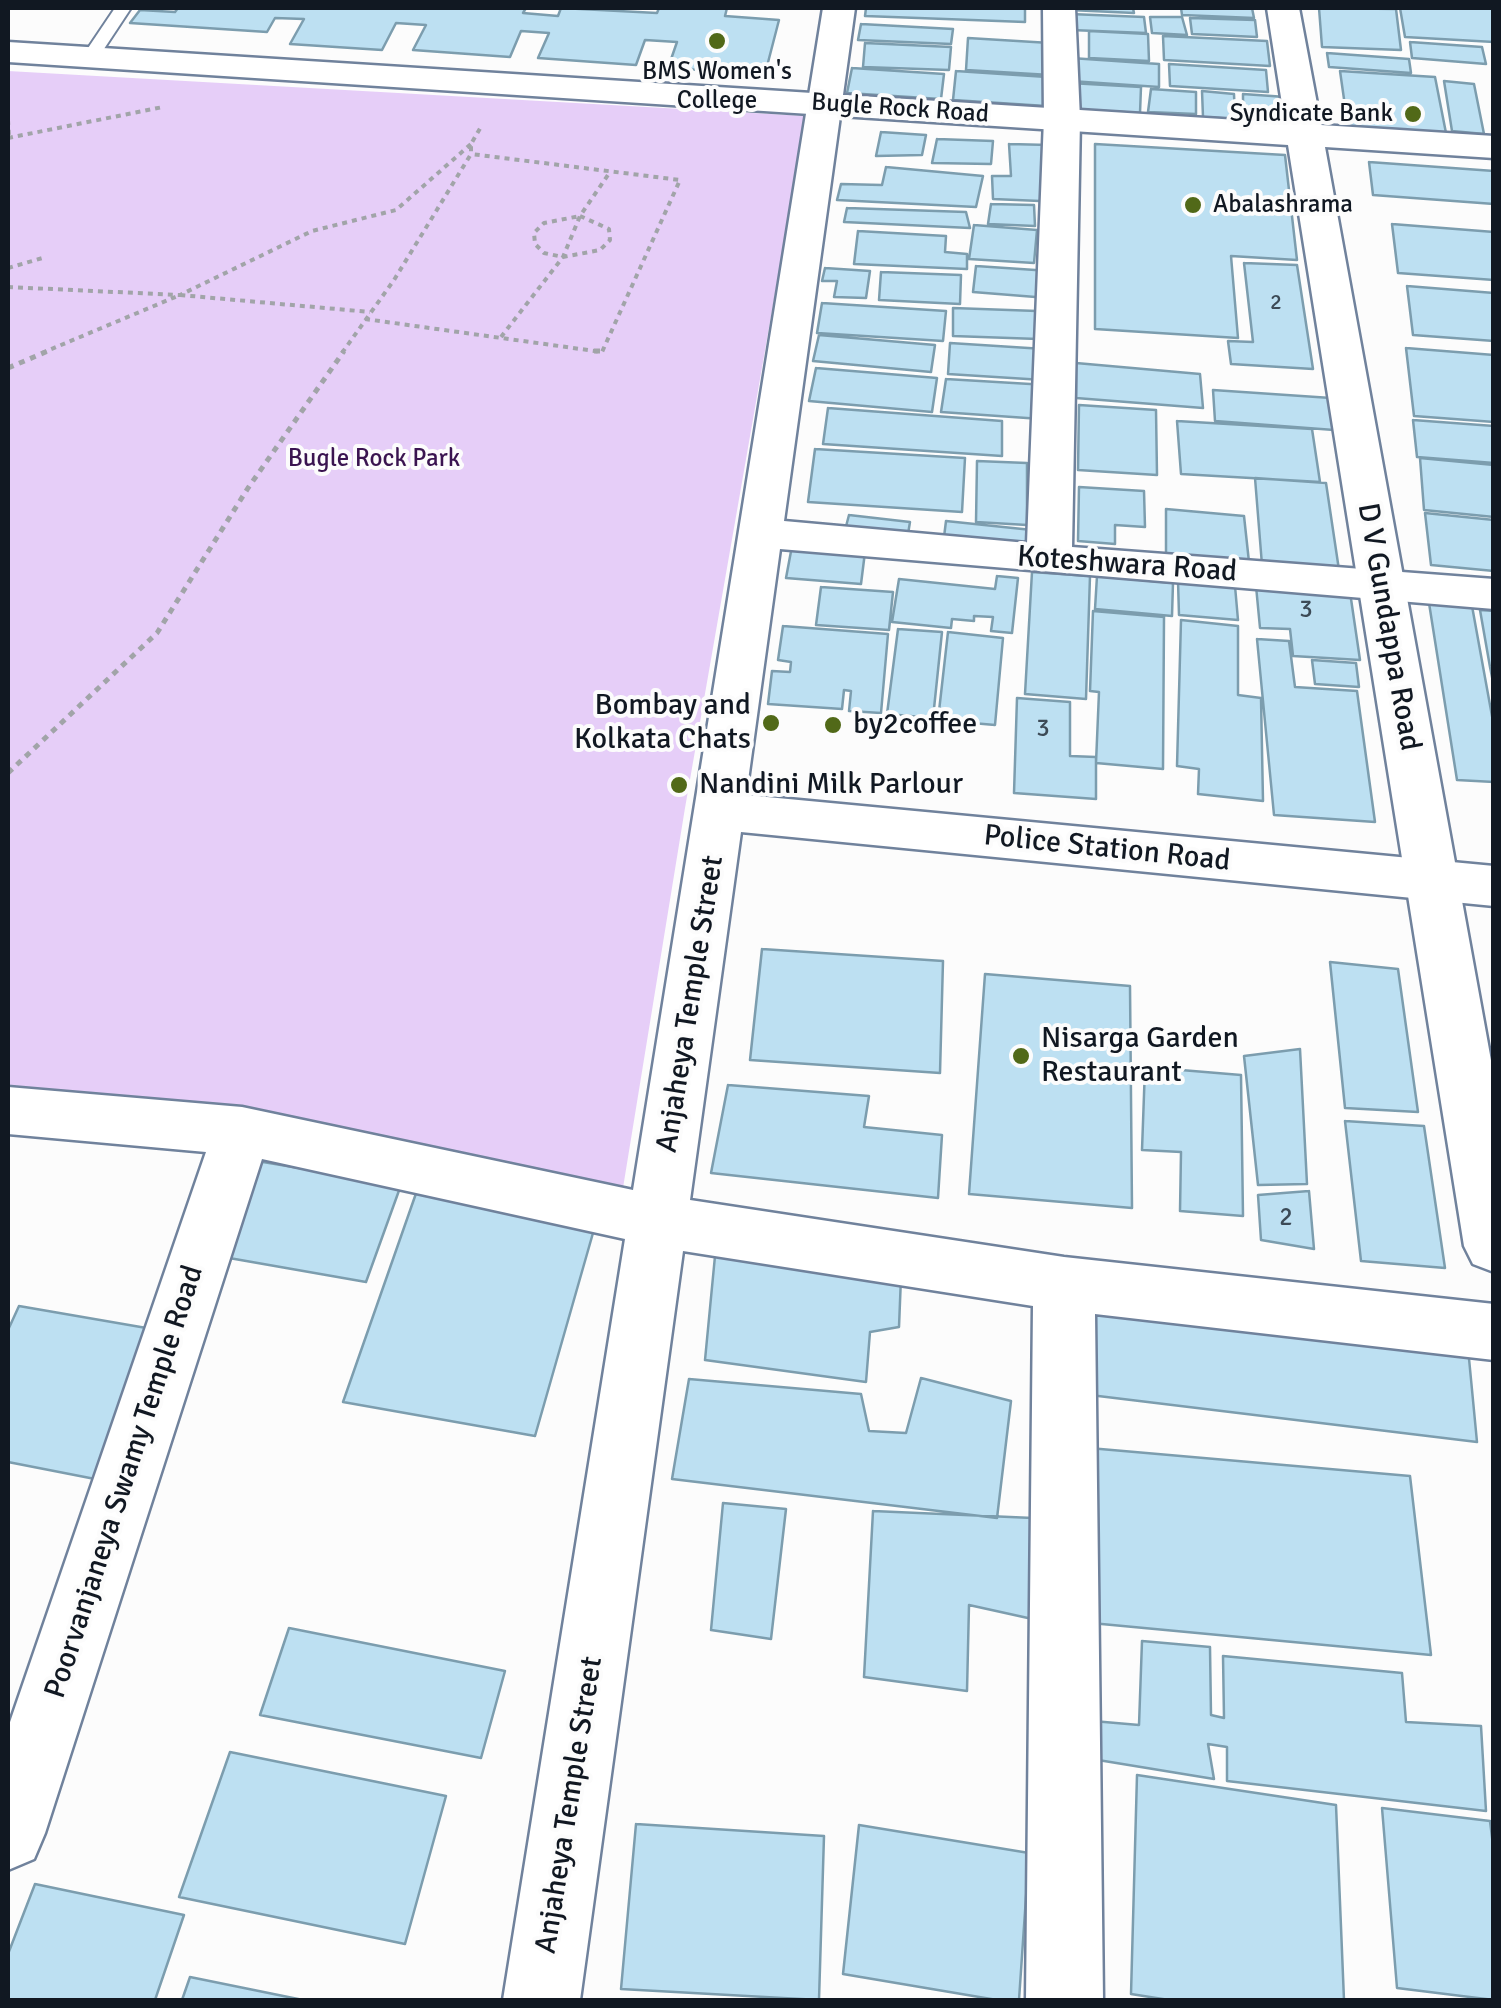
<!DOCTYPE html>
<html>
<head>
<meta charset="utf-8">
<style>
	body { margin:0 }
	#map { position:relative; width:1501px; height:2008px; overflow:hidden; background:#fcfcfc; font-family:Signika,sans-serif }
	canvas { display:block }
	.frame { position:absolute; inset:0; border:10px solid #111822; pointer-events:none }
</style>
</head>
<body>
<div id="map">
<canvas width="1501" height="2008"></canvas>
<div class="frame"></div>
</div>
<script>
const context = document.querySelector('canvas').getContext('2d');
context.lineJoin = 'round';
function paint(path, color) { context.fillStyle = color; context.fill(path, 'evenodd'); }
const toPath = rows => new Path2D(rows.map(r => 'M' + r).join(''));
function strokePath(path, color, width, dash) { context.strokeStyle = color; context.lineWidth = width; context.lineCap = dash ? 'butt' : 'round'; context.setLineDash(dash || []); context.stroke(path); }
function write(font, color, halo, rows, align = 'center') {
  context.font = font + ' Signika,sans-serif'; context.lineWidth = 8; context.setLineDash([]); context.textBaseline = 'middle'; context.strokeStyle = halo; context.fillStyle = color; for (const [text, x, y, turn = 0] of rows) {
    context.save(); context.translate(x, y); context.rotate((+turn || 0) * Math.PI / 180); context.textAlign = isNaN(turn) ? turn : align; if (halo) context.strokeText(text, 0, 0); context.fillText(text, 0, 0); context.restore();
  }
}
paint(toPath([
	[8,71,806,116,685,808,622,1194,247,1111,8,1093]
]), '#e6cef8');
const building = toPath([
	[178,8,526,8,523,13,558,16,561,8,657,13,659,8,727,8,725,16,779,20,765,74,668,68,677,42,645,40,636,65,538,58,549,33,521,31,510,57,413,50,426,25,396,23,382,50,290,44,304,19,275,18,267,32,130,23,140,10,175,12,178,8],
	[866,8,1025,8,1025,22,865,16,866,8],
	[1069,8,1133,8,1134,13,1070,10,1069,8],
	[1181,8,1252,8,1254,18,1182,15,1181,8],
	[1319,8,1396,9,1401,50,1322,47,1319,8],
	[1400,8,1494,8,1494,42,1405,37,1400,8],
	[1070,14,1144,17,1146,33,1071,30,1070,14],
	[1150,17,1182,17,1187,35,1152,33,1150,17],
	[1190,18,1255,20,1257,37,1192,34,1190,18],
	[861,24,953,29,951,44,858,40,861,24],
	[1089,31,1148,34,1149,61,1089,58,1089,31],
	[1163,36,1267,41,1270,66,1164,60,1163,36],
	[968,38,1050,43,1050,75,966,70,968,38],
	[1410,42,1482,47,1486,64,1412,58,1410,42],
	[865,43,951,47,949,70,863,67,865,43],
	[1327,53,1409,59,1411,73,1329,67,1327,53],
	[1071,58,1159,64,1159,87,1070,81,1071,58],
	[1169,64,1266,70,1268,92,1170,86,1169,64],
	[852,68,944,74,941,99,847,93,852,68],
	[956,71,1047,77,1046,106,953,100,956,71],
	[1340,71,1435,77,1446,133,1348,127,1340,71],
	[1444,81,1474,84,1484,134,1452,131,1444,81],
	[1070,83,1141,87,1140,113,1069,109,1070,83],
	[1151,89,1196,92,1196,114,1148,112,1151,89],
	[1202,91,1234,94,1235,119,1203,117,1202,91],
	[1243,94,1286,97,1287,121,1243,118,1243,94],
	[881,132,926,135,922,155,876,156,881,132],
	[937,139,993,141,991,164,932,163,937,139],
	[1009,144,1049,145,1040,201,993,199,992,176,1011,176,1009,144],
	[1095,144,1285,155,1297,260,1231,256,1238,338,1095,329,1095,144],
	[1369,162,1494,171,1494,204,1373,195,1369,162],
	[886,167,983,176,976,207,837,200,841,184,882,185,886,167],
	[991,204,1034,205,1035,226,988,224,991,204],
	[847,208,966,212,970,228,844,222,847,208],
	[1392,224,1494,232,1494,280,1398,273,1392,224],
	[974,225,1037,230,1034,263,969,259,974,225],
	[858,231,946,236,945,252,967,254,967,269,854,264,858,231],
	[1244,263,1297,265,1313,369,1231,364,1228,341,1253,342,1244,263],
	[976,266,1050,271,1048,298,973,292,976,266],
	[825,268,870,271,866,298,834,297,837,281,822,281,825,268],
	[881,272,961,275,960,304,879,300,881,272],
	[1407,286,1494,293,1494,341,1413,335,1407,286],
	[822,303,946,311,943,341,817,333,822,303],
	[953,308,1037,311,1038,339,953,336,953,308],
	[819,335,935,345,931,372,813,361,819,335],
	[950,343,1044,349,1043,380,948,374,950,343],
	[1406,348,1494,355,1494,422,1414,416,1406,348],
	[1076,363,1200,374,1203,408,1076,398,1076,363],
	[816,368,937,378,932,412,809,401,816,368],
	[946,379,1047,385,1041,419,941,412,946,379],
	[1213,390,1331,398,1334,430,1215,421,1213,390],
	[1079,405,1156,410,1157,475,1078,470,1079,405],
	[828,408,1002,421,1002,456,823,444,828,408],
	[1413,420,1494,426,1494,463,1417,457,1413,420],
	[1177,421,1312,429,1320,482,1181,474,1177,421],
	[815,449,965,458,962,512,808,502,815,449],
	[1420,458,1494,465,1494,517,1424,510,1420,458],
	[977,461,1027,463,1027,525,976,522,977,461],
	[1255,478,1326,483,1339,570,1262,565,1255,478],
	[1079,487,1144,491,1145,527,1115,525,1115,544,1078,541,1079,487],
	[1166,509,1244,516,1249,562,1166,555,1166,509],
	[1425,513,1494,520,1494,571,1431,565,1425,513],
	[849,515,910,522,908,534,944,537,946,521,1032,530,1030,554,844,534,849,515],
	[792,546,865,552,861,584,786,578,792,546],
	[1032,572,1090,576,1086,699,1025,694,1032,572],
	[997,576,1018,578,1012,633,991,631,993,617,974,616,974,621,952,619,951,628,892,622,899,579,995,589,997,576],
	[1097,576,1173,583,1172,616,1095,609,1097,576],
	[1178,581,1235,586,1238,620,1179,615,1178,581],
	[1256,586,1350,592,1360,660,1293,656,1290,629,1260,628,1256,586],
	[821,587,893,592,889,630,816,625,821,587],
	[1429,603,1472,606,1494,727,1494,782,1457,780,1429,603],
	[1480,610,1494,611,1494,687,1490,667,1480,610],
	[1093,611,1164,617,1163,769,1096,763,1099,692,1090,691,1093,611],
	[1181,620,1238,626,1238,695,1261,698,1263,801,1198,794,1199,769,1177,766,1181,620],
	[783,626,888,634,881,713,849,711,851,691,844,690,842,709,768,704,772,671,790,672,791,662,778,660,783,626],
	[898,629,942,632,933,718,887,714,898,629],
	[948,632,1003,638,995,725,938,720,948,632],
	[1257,639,1289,641,1295,687,1357,691,1375,822,1274,815,1257,639],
	[1312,660,1356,663,1359,687,1315,684,1312,660],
	[1017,698,1070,702,1070,756,1096,757,1096,799,1014,793,1017,698],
	[762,949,943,961,940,1073,750,1060,762,949],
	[1330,962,1398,969,1418,1112,1345,1108,1330,962],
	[985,974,1130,986,1132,1208,969,1194,985,974],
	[1300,1049,1307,1184,1258,1185,1244,1056,1300,1049],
	[1145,1067,1241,1075,1243,1216,1180,1211,1181,1152,1142,1150,1145,1067],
	[728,1085,869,1096,864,1127,942,1135,938,1198,711,1173,728,1085],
	[1345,1121,1424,1126,1445,1268,1361,1261,1345,1121],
	[251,1160,401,1185,366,1282,212,1255,251,1160],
	[420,1182,599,1212,535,1436,343,1402,420,1182],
	[1309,1191,1314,1249,1261,1240,1258,1195,1309,1191],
	[715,1256,901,1277,899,1327,870,1332,866,1382,705,1360,715,1256],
	[19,1306,158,1330,95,1479,8,1462,8,1330,19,1306],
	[1095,1310,1468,1348,1477,1442,1090,1395,1095,1310],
	[921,1378,1011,1401,997,1518,672,1479,689,1379,861,1394,869,1431,906,1433,921,1378],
	[1089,1448,1410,1476,1431,1655,1091,1623,1089,1448],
	[723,1503,786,1509,771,1639,711,1630,723,1503],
	[873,1511,1033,1518,1030,1579,1053,1585,1055,1624,969,1605,967,1691,864,1677,873,1511],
	[289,1628,505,1671,481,1758,260,1715,289,1628],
	[1142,1641,1210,1647,1211,1715,1224,1718,1223,1656,1402,1673,1406,1722,1481,1726,1486,1811,1227,1781,1227,1747,1208,1744,1214,1779,1092,1759,1093,1721,1139,1725,1142,1641],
	[230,1752,446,1796,405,1944,179,1897,230,1752],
	[1137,1775,1336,1805,1344,2000,1169,2000,1131,1994,1137,1775],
	[1382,1808,1490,1821,1494,1853,1494,2000,1397,1988,1382,1808],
	[636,1824,824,1836,819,2000,621,1989,636,1824],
	[859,1825,1029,1853,1019,2000,997,2000,843,1974,859,1825],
	[35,1884,184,1915,155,2000,8,2000,8,1954,35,1884],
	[190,1977,303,2000,182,2000,190,1977]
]);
paint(building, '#bde0f2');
strokePath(building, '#7c9dae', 2.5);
const lane = toPath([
	[115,8,131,8,96,61,84,61,82,57,115,8]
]);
const street = toPath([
	[823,8,855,8,784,521,1027,543,1044,119,1043,8,1075,8,1080,119,1072,547,1494,579,1494,609,780,549,746,795,1494,866,1494,906,741,832,690,1200,1064,1257,1494,1304,1494,1360,1095,1314,1103,2000,1026,2000,1033,1306,683,1251,580,2000,503,2000,625,1239,262,1159,45,1833,34,1859,8,1870,8,1728,206,1152,8,1134,8,1087,242,1107,633,1190,823,8]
]);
const secondary = toPath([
	[1267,8,1299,8,1321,125,1494,136,1494,158,1325,147,1494,1077,1494,1272,1473,1264,1464,1246,1288,145,8,62,8,42,1285,123,1267,8]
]);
strokePath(lane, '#70829c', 4);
strokePath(street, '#70829c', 5);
strokePath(secondary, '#70829c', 5);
strokePath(toPath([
	[8,120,9,137],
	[8,138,163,107],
	[580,216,609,229,610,240,600,250,563,257,544,253,535,244,534,233,544,223,580,216],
	[8,268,46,257],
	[8,287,180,295,312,231,396,210,471,144],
	[365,319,602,352,680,180,471,154],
	[501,337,563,257,580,216,610,172],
	[42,353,180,295,370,312],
	[342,353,394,280,471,154,471,144,482,125]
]), '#a1a4a8', 4, [5, 5]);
strokePath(toPath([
	[594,351,603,351],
	[8,368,48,351],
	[8,773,157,633,248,488,344,351]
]), '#a1a4a8', 5, [6, 6]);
paint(lane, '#fff');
paint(street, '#fff');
paint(secondary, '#fff');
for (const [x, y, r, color] of [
	[717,41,10,"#516918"],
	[1413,114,10,"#516918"],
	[1193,205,10,"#516918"],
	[771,723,10,"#516918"],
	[833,725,10,"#516918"],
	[679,785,10,"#516918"],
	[1021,1056,10,"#516918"]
]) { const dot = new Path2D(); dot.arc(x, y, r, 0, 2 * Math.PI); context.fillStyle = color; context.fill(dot); strokePath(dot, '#fcfcfc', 4); }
write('22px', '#3c4a56', null, [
	["2",1276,303]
]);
write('25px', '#111822', '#fcfcfc', [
	["BMS Women's",717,72],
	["College",717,101],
	["Syndicate Bank",1393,114,"right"],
	["Abalashrama",1213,205,"left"]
]);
write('25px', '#111822', '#fcfcfc', [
	["Bugle Rock Road",900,109,4]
]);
write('25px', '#3a1450', '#fcfcfc', [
	["Bugle Rock Park",374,459]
]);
write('25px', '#3c4a56', null, [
	["3",1306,610],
	["3",1043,729],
	["2",1286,1218]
]);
write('30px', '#111822', '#fcfcfc', [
	["Koteshwara Road",1127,565,4],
	["D V Gundappa Road",1388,627,80],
	["Police Station Road",1107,849,6],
	["Anjaheya Temple Street",691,1004,-81],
	["Poorvanjaneya Swamy Temple Road",125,1482,-72],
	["Anjaheya Temple Street",570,1805,-81]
]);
write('30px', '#111822', '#fcfcfc', [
	["Bombay and",751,706,"right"],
	["Kolkata Chats",751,740,"right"],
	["by2coffee",853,725],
	["Nandini Milk Parlour",699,785],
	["Nisarga Garden",1041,1039],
	["Restaurant",1041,1073]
], 'left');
</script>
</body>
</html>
